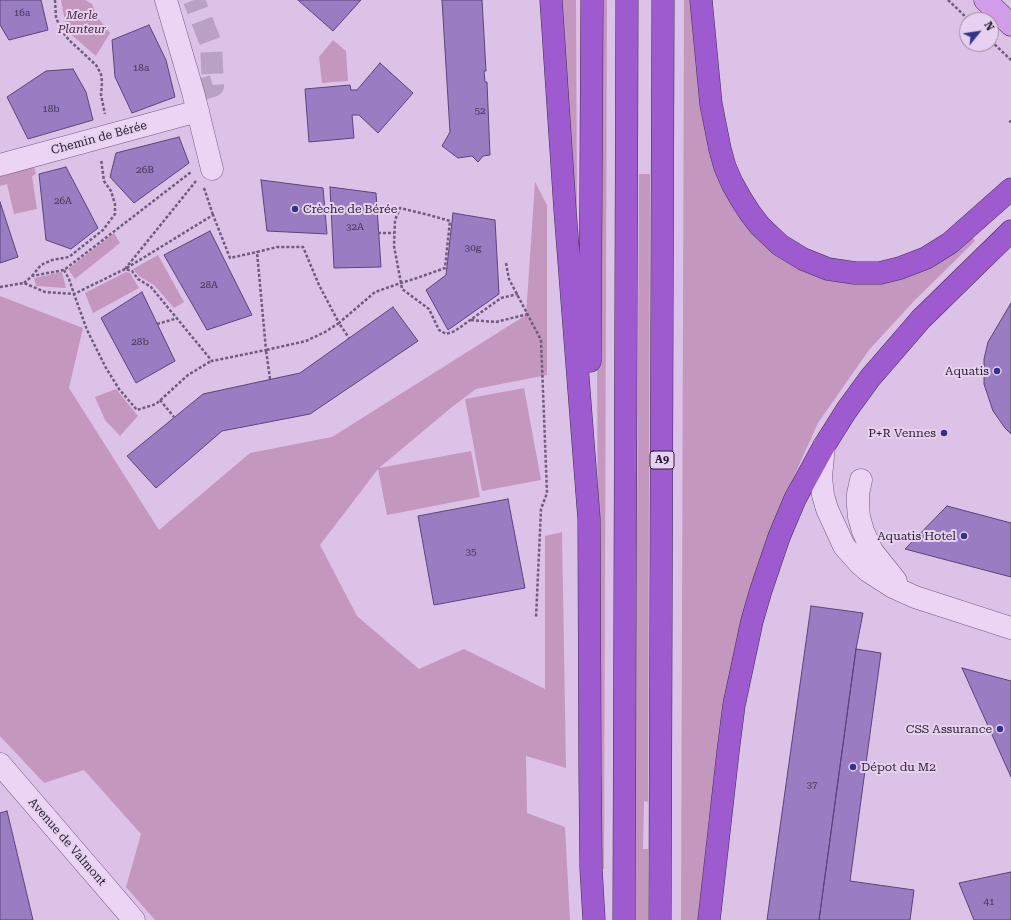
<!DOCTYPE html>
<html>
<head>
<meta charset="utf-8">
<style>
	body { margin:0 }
	#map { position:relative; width:1011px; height:920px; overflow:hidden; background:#ddc2e8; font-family:"Roboto Serif",serif }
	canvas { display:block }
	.north { position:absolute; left:959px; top:12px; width:40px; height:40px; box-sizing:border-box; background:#e7d0f0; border:1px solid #9a89a4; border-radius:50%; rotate:60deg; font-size:11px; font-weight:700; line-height:16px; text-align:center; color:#271e31 }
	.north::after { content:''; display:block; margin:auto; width:14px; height:18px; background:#323288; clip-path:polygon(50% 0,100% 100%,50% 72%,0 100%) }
</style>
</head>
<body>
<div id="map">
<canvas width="1011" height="920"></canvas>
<div class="north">N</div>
</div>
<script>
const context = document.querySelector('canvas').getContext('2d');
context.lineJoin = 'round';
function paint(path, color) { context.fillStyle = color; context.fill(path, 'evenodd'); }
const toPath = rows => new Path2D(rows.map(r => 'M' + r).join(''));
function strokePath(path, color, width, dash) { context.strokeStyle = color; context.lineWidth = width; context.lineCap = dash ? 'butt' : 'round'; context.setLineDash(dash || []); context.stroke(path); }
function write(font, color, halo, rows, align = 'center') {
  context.font = font + ' "Roboto Serif",serif'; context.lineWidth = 4; context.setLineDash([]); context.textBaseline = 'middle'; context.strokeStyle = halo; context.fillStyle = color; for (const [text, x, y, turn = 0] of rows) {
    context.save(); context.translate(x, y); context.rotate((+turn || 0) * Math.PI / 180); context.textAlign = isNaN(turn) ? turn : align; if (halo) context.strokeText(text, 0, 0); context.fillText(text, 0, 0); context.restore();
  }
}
paint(toPath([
	[61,0,85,0,92,4,98,18,110,33,96,56,67,31],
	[559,0,576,0,577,210,574,210],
	[597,0,607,0,604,869,599,868,597,336],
	[684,0,695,0,724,183,831,278,971,235,975,241,914,301,869,350,818,423,771,527,747,598,729,680,709,817,698,920,681,920],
	[333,40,346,51,348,81,322,83,319,57],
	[33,163,36,174,32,176,37,209,14,214,7,184,0,186,0,173],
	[639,174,650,174,648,802,644,801,643,849,648,849,648,920,635,920],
	[535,182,547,205,547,375,476,389,452,407,379,468,471,451,480,497,387,515,378,469,320,545,357,616,419,669,464,649,545,689,545,536,562,532,566,768,526,756,527,813,565,827,570,920,155,920,126,887,141,834,84,770,44,783,0,736,0,296,83,328,69,388,159,530,250,453,332,437,526,315],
	[114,233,120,243,75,279,68,269],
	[158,255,184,302,174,308,154,285,139,276,133,269],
	[62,272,66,288,36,286,34,278],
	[126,272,130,273,139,288,93,313,85,293],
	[524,388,541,480,482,491,465,399],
	[116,389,138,416,120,436,105,420,95,397]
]), '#c497bf');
const building = toPath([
	[0,0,41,0,48,30,9,40,0,25,0,0],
	[298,0,361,0,333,31,298,0],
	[442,0,482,0,486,71,484,71,485,82,487,82,490,155,483,156,478,162,472,156,458,158,442,146,450,132,442,0],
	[149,25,166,60,175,97,132,113,115,77,112,40,149,25],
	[380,63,413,93,378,133,359,115,352,115,354,138,309,142,305,89,350,85,351,90,357,90,380,63],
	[73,69,86,92,93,120,28,139,7,97,46,71,73,69],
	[179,137,189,163,134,203,110,177,116,153,179,137],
	[66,167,98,228,71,249,46,240,39,174,66,167],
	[261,180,323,188,327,234,267,231,261,180],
	[330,187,376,193,381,267,334,268,330,187],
	[0,202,18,257,0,263,0,202],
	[453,213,495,220,499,294,448,330,426,290,446,275,453,213],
	[210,231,252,315,207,330,164,255,210,231],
	[142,292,175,361,136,383,101,318,142,292],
	[1011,303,1011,434,1005,428,993,411,984,384,984,359,988,342,1011,303],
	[393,307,418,341,310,414,222,431,156,488,127,456,203,394,300,373,393,307],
	[508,499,525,588,434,605,418,516,508,499],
	[947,506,1011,523,1011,577,905,549,947,506],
	[811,606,863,613,856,649,819,920,767,920,811,606],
	[856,649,881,653,850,881,914,890,910,920,819,920,856,649],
	[962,668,1011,681,1011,777,962,668],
	[7,811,33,920,0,920,0,813,7,811],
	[1011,872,1011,920,974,920,959,883,1011,872]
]);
paint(building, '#997cc2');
strokePath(building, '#5a447c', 1);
strokePath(toPath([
	[193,92,213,86,211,44,194,0]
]), '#b9a1c3', 22, [22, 11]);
const minor = toPath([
	[166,0,193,92,212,169],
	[0,165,198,111],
	[824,446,821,477,823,495,827,509,844,546,859,563,868,571,893,587,915,597,1011,628],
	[861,480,858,494,858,506,859,517,863,531,872,551,896,581],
	[0,764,134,920]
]);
const major = toPath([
	[985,0,1011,25]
]);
const highway = toPath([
	[551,0,565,210,589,519,590,772,591,868,594,920],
	[701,0,711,104,720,149,725,167,732,183,741,199,750,213,760,226,780,245,803,259,828,269,855,273,880,273,900,268,926,258,950,243,1011,189],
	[590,361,592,0],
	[624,920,627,0],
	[660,920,663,0],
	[709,920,728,752,734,705,752,621,761,590,779,537,795,499,824,446,846,411,870,378,921,319,1011,231]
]);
strokePath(minor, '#6f5b80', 23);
strokePath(major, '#3e2f4e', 23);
strokePath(highway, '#3e2f4e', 23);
strokePath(toPath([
	[55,0,56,17,61,30,69,40,96,65,101,74,102,82,101,95,105,114],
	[948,0,969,20],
	[991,41,1011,60],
	[1009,121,1011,122],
	[196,181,125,269,132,271,138,279,151,287,212,361,266,350,257,252,277,247,303,247,319,285,339,323,375,292,401,283,417,278,445,268,450,221,429,215,400,208,395,220,394,246,401,283,402,289,429,309,439,330,446,334,455,331,501,298,518,294],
	[204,188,213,215],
	[378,233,394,233],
	[506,263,509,279,541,340,547,493,541,509,536,618],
	[64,270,69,279,74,294,87,330,106,368,119,389,137,410,156,404,188,375,211,361],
	[32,276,41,265,52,260,69,257,103,230,115,214,115,204,111,191,104,181,101,159],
	[24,283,32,276,64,270,191,172],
	[0,287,24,283,45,292,74,294,125,269,213,215,230,258,257,252],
	[471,320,496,322,528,314],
	[157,324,178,318],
	[270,379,266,350,306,341,325,332,339,323,349,338],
	[160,400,174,417]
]), '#6f5b80', 2.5, [3, 2]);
strokePath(minor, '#ebd4f4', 22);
strokePath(major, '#d19de8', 22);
strokePath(highway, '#9d5bcf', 22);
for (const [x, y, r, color] of [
	[295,209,4,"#323288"],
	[997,371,4,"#323288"],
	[944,433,4,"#323288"],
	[964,536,4,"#323288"],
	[1000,729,4,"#323288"],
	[853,767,4,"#323288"]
]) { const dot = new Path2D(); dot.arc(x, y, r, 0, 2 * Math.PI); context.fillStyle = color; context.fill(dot); strokePath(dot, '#e7d0f0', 1.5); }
write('10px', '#443655', null, [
	["16a",22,13],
	["18a",141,68],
	["18b",51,109],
	["52",480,111],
	["26B",145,170],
	["26A",63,201],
	["32A",355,227],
	["30g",473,248],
	["28A",209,285],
	["28b",140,342],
	["35",471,552],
	["37",812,785],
	["41",989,902]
]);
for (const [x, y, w] of [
	[662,460,24]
]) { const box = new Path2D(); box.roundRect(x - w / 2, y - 9, w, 18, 3); context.fillStyle = '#e7d0f0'; context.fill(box); strokePath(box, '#271e31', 1); }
write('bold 11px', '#271e31', null, [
	["A9",662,460]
]);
write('italic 12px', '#4b2742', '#e7d0f0', [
	["Merle",82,15],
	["Planteur",82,29]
]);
write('12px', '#271e31', '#e7d0f0', [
	["Chemin de Bérée",99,138,-15],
	["Avenue de Valmont",67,842,49]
]);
write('12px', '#271e31', '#e7d0f0', [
	["Crèche de Bérée",303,209,"left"],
	["Aquatis",989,371],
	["P+R Vennes",936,433],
	["Aquatis Hotel",956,536],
	["CSS Assurance",992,729],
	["Dépot du M2",861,767,"left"]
], 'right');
</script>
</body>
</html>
